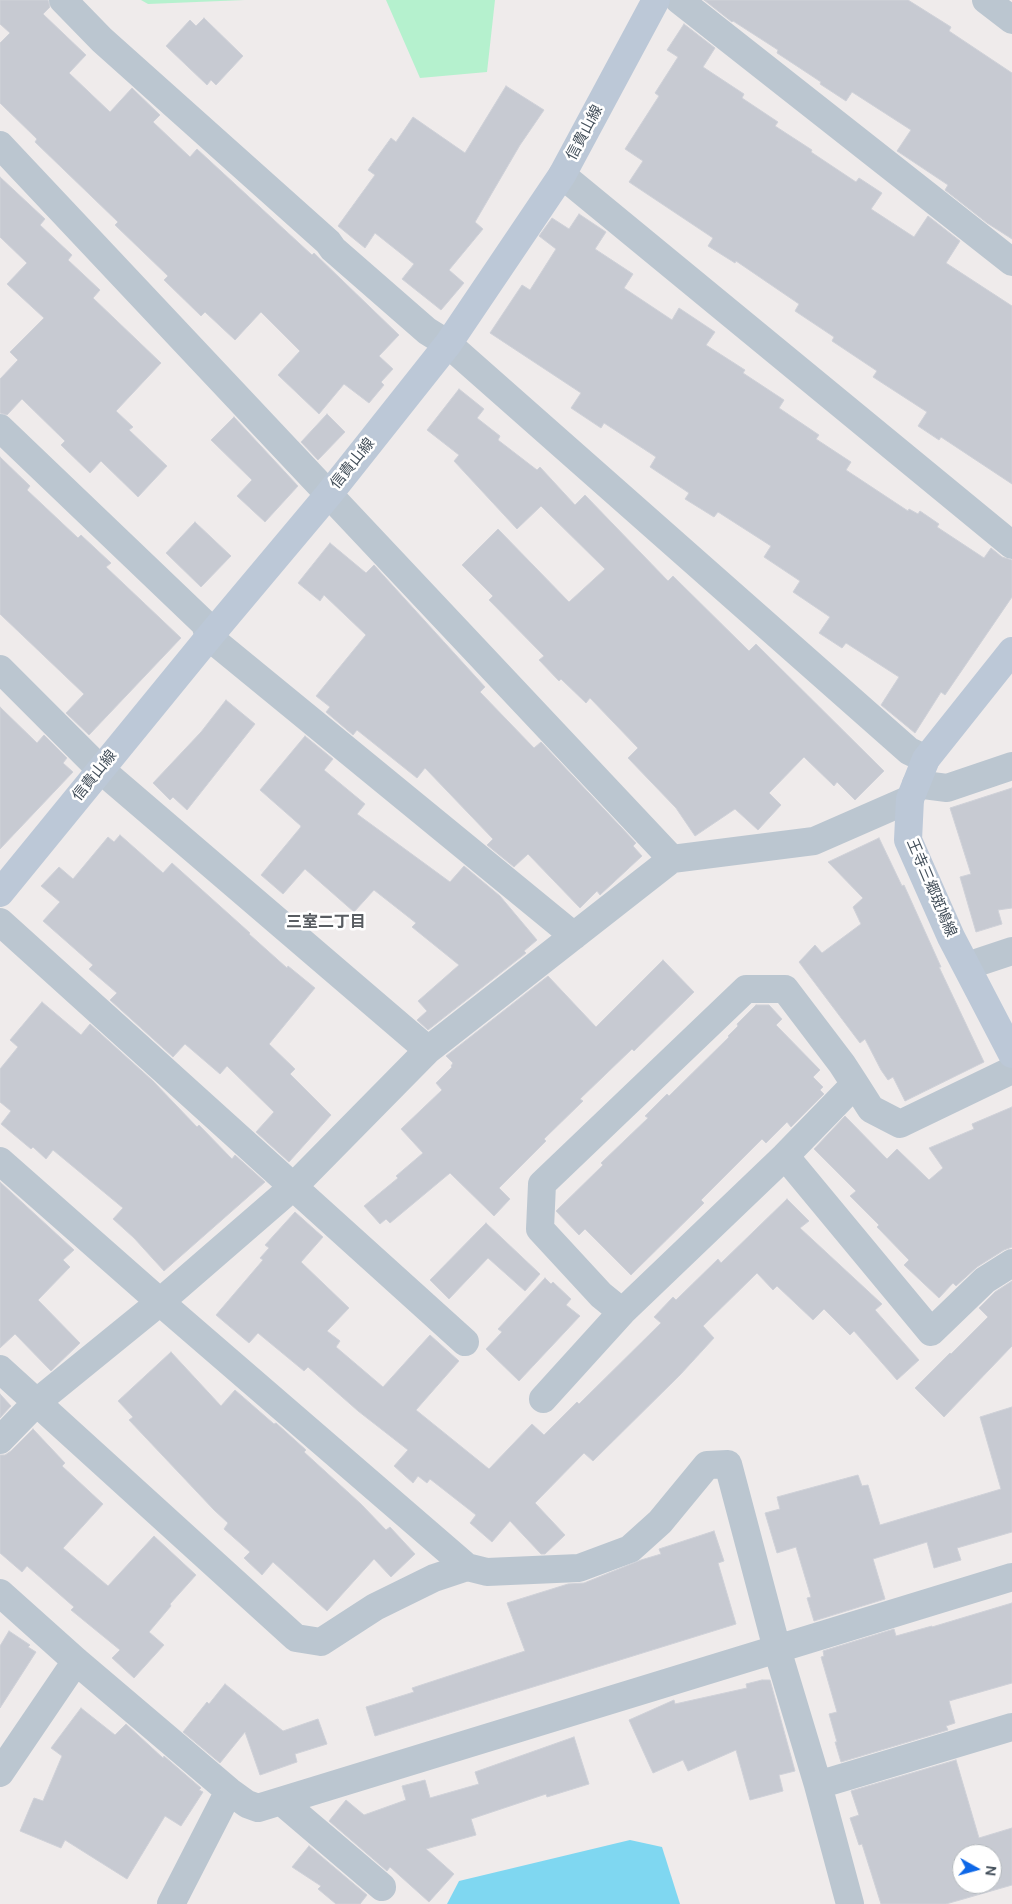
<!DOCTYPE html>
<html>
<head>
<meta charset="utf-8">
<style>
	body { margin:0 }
	#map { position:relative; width:1012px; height:1904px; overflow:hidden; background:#efebeb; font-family:"DM Sans",sans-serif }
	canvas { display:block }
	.north { position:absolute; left:952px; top:1844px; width:50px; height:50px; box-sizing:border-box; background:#fff; border:1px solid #b4b9bd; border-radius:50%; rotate:97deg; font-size:14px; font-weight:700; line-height:20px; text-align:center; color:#434f5a }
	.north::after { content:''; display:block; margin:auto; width:18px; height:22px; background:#0d67e7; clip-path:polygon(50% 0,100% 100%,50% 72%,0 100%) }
</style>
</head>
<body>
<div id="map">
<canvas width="1012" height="1904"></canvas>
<div class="north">N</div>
</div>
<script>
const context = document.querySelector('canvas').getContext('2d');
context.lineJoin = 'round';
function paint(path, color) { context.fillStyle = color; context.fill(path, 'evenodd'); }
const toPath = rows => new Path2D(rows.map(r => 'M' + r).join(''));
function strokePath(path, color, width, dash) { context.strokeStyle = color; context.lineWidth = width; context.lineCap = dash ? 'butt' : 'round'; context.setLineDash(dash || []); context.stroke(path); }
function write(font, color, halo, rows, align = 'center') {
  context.font = font + ' "DM Sans","Noto Sans JP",sans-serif'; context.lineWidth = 5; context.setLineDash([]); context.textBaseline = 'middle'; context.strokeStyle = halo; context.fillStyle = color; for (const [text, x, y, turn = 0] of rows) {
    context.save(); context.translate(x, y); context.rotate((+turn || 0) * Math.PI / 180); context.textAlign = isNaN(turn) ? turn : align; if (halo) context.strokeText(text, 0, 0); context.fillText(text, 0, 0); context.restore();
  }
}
paint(toPath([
	[141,0,245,0,148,4],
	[386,0,495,0,487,72,420,78]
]), '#b5f1ce');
paint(toPath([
	[630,1840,662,1847,680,1904,447,1904,459,1881]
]), '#7fd7f1');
const building = toPath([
	[0,0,48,0,50,7,43,14,86,55,69,73,110,112,132,88,160,115,153,122,190,157,197,149,312,255,314,253,399,335,379,356,393,369,381,382,384,385,369,403,344,384,319,414,278,375,300,351,261,312,235,340,205,312,201,316,164,280,168,276,115,225,118,222,35,142,37,139,0,103,0,43,10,33,0,24,0,0],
	[704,0,908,0,951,27,949,31,1012,73,1012,239,987,223,945,190,948,185,897,151,911,130,852,92,846,101,820,84,821,82,777,53,778,50,733,21,732,22,704,0],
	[204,18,243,56,216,85,211,80,207,85,166,46,190,20,196,26,204,18],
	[684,24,715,48,703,67,744,94,742,98,778,122,775,126,812,150,811,152,856,182,859,178,882,193,871,209,914,237,928,216,960,241,946,263,1012,306,1012,484,941,437,939,440,918,426,927,412,873,377,877,371,832,341,834,337,795,311,799,304,736,261,735,263,708,246,713,238,629,182,643,161,625,149,659,96,655,93,678,57,667,50,684,24],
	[506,86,544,110,520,145,475,222,483,229,449,270,464,283,441,310,402,279,414,264,375,233,365,248,338,226,375,175,368,170,391,138,396,142,413,117,465,153,506,86],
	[0,177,45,219,40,225,72,255,68,260,100,290,93,298,161,363,116,411,133,427,129,430,167,466,138,497,101,461,90,473,61,445,65,441,22,399,7,415,0,413,0,379,18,360,10,352,44,318,7,284,27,263,0,237,0,177],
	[579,214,606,232,595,249,633,274,624,288,672,320,679,308,715,332,706,345,745,370,743,373,784,400,779,408,819,435,816,439,851,462,846,470,908,511,909,509,918,514,920,511,939,524,937,527,984,558,991,548,1002,557,1012,560,1012,597,945,695,941,692,915,733,881,705,899,677,846,643,842,648,819,633,830,617,793,592,800,581,764,557,771,546,718,512,714,517,685,499,689,493,650,467,656,457,604,423,601,428,571,408,581,393,490,333,522,285,530,290,556,249,539,236,552,218,569,229,579,214],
	[459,389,484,409,477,418,500,436,498,440,537,470,540,467,575,505,585,495,668,581,673,576,749,651,756,644,884,771,855,800,837,782,834,786,804,757,769,793,781,805,758,830,735,809,695,836,676,808,628,758,638,748,590,698,586,703,561,679,559,681,539,660,544,656,489,600,493,596,462,565,498,529,569,602,605,569,541,506,517,529,454,461,459,455,427,430,459,389],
	[327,414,345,432,318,460,301,442,327,414],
	[234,417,298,486,265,522,237,496,252,480,211,440,234,417],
	[0,457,30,486,27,490,78,538,81,535,111,563,106,567,181,638,89,735,66,713,84,694,0,614,0,457],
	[195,522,231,556,201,587,166,553,195,522],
	[330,543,366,573,374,565,485,687,480,692,534,748,541,742,636,843,633,846,642,856,600,895,597,891,580,908,528,854,514,867,487,845,493,839,425,768,417,778,357,730,353,735,326,712,330,707,316,696,366,635,324,595,320,601,298,583,330,543],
	[226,700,255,724,187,810,173,797,170,800,153,783,201,732,226,700],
	[0,707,37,743,44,735,67,758,63,763,73,772,0,849,0,707],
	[305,736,333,759,324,770,365,804,357,814,450,882,464,866,500,896,537,940,524,951,526,953,428,1030,417,1020,427,1011,418,1001,459,965,412,927,416,923,374,890,354,912,305,869,283,894,261,875,300,828,301,826,260,790,305,736],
	[1012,788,1012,908,998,910,1002,924,976,932,960,877,971,874,950,808,1012,788],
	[120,835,163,873,172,863,250,933,249,934,287,968,288,966,315,988,269,1044,295,1069,290,1074,331,1115,289,1162,256,1132,274,1112,227,1066,220,1074,185,1044,173,1057,110,1000,117,993,89,969,93,965,43,921,60,902,41,886,59,867,73,879,108,837,114,842,120,835],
	[879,838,902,886,904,885,941,967,939,967,984,1062,905,1101,893,1077,888,1080,881,1070,865,1039,860,1043,799,962,815,945,822,953,861,924,853,907,863,898,828,862,879,838],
	[663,960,694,992,634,1051,632,1049,580,1099,583,1101,544,1139,546,1141,499,1188,510,1199,494,1216,450,1173,390,1223,386,1219,380,1224,364,1206,398,1178,396,1176,423,1153,401,1129,442,1090,436,1083,452,1067,451,1066,453,1063,446,1056,548,976,596,1027,663,960],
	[42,1002,81,1035,90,1024,153,1081,197,1127,199,1125,232,1159,235,1155,265,1182,164,1271,134,1238,113,1219,123,1208,53,1150,46,1159,33,1147,31,1149,1,1124,11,1111,0,1102,0,1069,18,1047,10,1040,42,1002],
	[756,1005,769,1005,782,1019,776,1025,820,1070,813,1077,823,1087,820,1090,824,1094,791,1127,787,1122,766,1143,762,1139,701,1200,704,1203,631,1275,585,1229,579,1235,556,1211,603,1165,601,1163,648,1118,645,1116,667,1094,669,1096,729,1037,728,1036,738,1026,737,1024,756,1005],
	[1012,1107,1012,1247,1004,1250,977,1267,956,1286,953,1283,939,1298,904,1265,909,1260,877,1227,879,1225,850,1196,856,1191,814,1149,845,1116,887,1159,897,1149,929,1180,943,1168,929,1148,974,1129,972,1124,1012,1107],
	[0,1182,74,1250,63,1260,70,1267,38,1300,80,1343,51,1371,15,1334,0,1348,0,1182],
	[787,1199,809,1221,800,1228,882,1304,875,1310,919,1360,897,1380,854,1331,850,1335,824,1309,813,1320,777,1286,773,1290,757,1273,703,1326,714,1338,680,1375,593,1461,584,1453,535,1503,565,1535,545,1554,541,1554,510,1521,492,1542,470,1523,476,1515,430,1479,427,1483,418,1476,413,1483,394,1466,408,1450,358,1411,308,1367,304,1371,258,1333,249,1343,216,1315,263,1260,260,1258,269,1248,265,1245,295,1212,323,1237,301,1262,349,1308,327,1331,340,1341,336,1347,383,1387,430,1335,459,1361,416,1410,489,1469,532,1424,544,1435,577,1402,579,1404,661,1323,654,1317,673,1297,676,1300,718,1259,721,1263,787,1199],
	[486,1223,540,1274,525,1291,488,1258,449,1299,430,1280,486,1223],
	[545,1278,551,1284,553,1282,571,1299,566,1305,580,1316,519,1381,486,1349,502,1332,498,1329,545,1278],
	[1012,1281,1012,1346,944,1417,915,1388,950,1353,951,1354,988,1317,979,1308,995,1292,1012,1281],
	[171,1352,221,1406,235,1390,274,1424,276,1423,306,1450,304,1452,361,1504,386,1530,390,1527,415,1554,391,1577,374,1559,327,1611,273,1562,262,1575,244,1558,250,1552,224,1529,228,1523,214,1510,129,1420,133,1417,118,1401,171,1352],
	[0,1394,11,1406,0,1418,0,1394],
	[1012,1407,1012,1532,957,1548,961,1560,934,1568,927,1542,873,1559,885,1599,814,1621,807,1598,811,1597,796,1547,777,1553,765,1513,780,1509,777,1497,858,1475,862,1486,868,1485,880,1525,1001,1489,980,1417,1012,1407],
	[33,1429,65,1463,62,1466,103,1504,63,1548,108,1586,154,1536,196,1575,170,1604,171,1606,149,1632,164,1645,134,1678,112,1658,120,1650,71,1610,74,1607,27,1566,22,1572,0,1553,0,1455,5,1455,11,1451,33,1429],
	[714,1531,724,1561,718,1563,736,1624,375,1736,366,1707,414,1692,412,1688,525,1651,507,1603,568,1584,584,1583,641,1560,661,1554,659,1549,714,1531],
	[1012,1603,1012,1683,949,1701,955,1723,946,1726,948,1730,841,1762,835,1742,837,1742,829,1714,837,1712,821,1657,824,1656,823,1651,894,1629,896,1636,932,1626,932,1627,1012,1603],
	[9,1631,30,1645,28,1647,36,1652,0,1708,0,1646,9,1631],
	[762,1680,770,1680,795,1771,779,1775,783,1791,750,1800,736,1750,688,1771,683,1760,653,1773,629,1720,674,1700,675,1704,747,1688,746,1684,762,1680],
	[225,1684,283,1731,318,1719,327,1744,295,1754,297,1762,260,1775,245,1732,220,1763,183,1732,207,1702,209,1704,225,1684],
	[81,1708,115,1735,126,1724,163,1758,164,1756,201,1788,199,1790,203,1792,181,1826,165,1816,127,1879,65,1840,61,1848,20,1831,34,1798,43,1801,62,1756,51,1748,81,1708],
	[574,1737,589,1784,547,1797,546,1794,471,1819,476,1835,426,1849,454,1874,429,1902,390,1867,387,1871,329,1821,346,1800,364,1815,406,1800,402,1786,425,1780,430,1798,479,1784,475,1772,574,1737],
	[956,1760,979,1838,1012,1828,1012,1885,946,1904,881,1904,862,1844,859,1845,850,1818,859,1815,851,1791,956,1760],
	[962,1854,992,1854,992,1884,962,1884,962,1854],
	[309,1846,367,1895,360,1904,336,1904,318,1889,321,1886,292,1867,309,1846]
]);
paint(building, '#c7cad2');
strokePath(building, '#cfd1d8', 1);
strokePath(toPath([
	[63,0,102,40,328,242,333,249,427,331,448,344,909,751,926,759],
	[679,0,1012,262],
	[986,0,1012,20],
	[0,145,672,859],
	[562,175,1012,545],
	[0,428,205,624,209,637,574,936],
	[0,669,100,769,428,1050],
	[916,784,947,788,1012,766],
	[0,922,465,1342],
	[967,966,1012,951],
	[855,1084,785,1156,622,1312,601,1295,540,1229,542,1184,746,989,785,989,842,1064,855,1084,871,1109,900,1124,1012,1070],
	[785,1156,931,1332,985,1280,1012,1263],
	[0,1161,160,1302,467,1567],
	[0,1369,296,1638,321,1642,375,1607,434,1578,467,1567,487,1572,579,1568,630,1549,660,1522,707,1465,728,1464,777,1649,818,1785,850,1904],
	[543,1399,622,1312],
	[0,1440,37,1402,160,1302,294,1186,428,1050,672,859,814,841,910,799],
	[0,1593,76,1661,229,1791,247,1804,258,1808,1012,1577],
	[0,1773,76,1661],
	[818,1785,1012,1727],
	[281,1801,382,1887],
	[171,1904,229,1791]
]), '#bbc6d0', 28);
strokePath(toPath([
	[1012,651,926,759,910,799,908,840,951,937,1012,1054],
	[0,893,209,637,329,494,448,344,562,175,656,0]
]), '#bcc8d7', 28);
write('15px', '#434f5a', '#fff', [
	["信貴山線",585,133,-62],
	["信貴山線",353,464,-51],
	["信貴山線",95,776,-51],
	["王寺三郷斑鳩線",931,888,67]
]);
write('bold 16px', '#585c61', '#fff', [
	["三室二丁目",326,923]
]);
</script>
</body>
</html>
